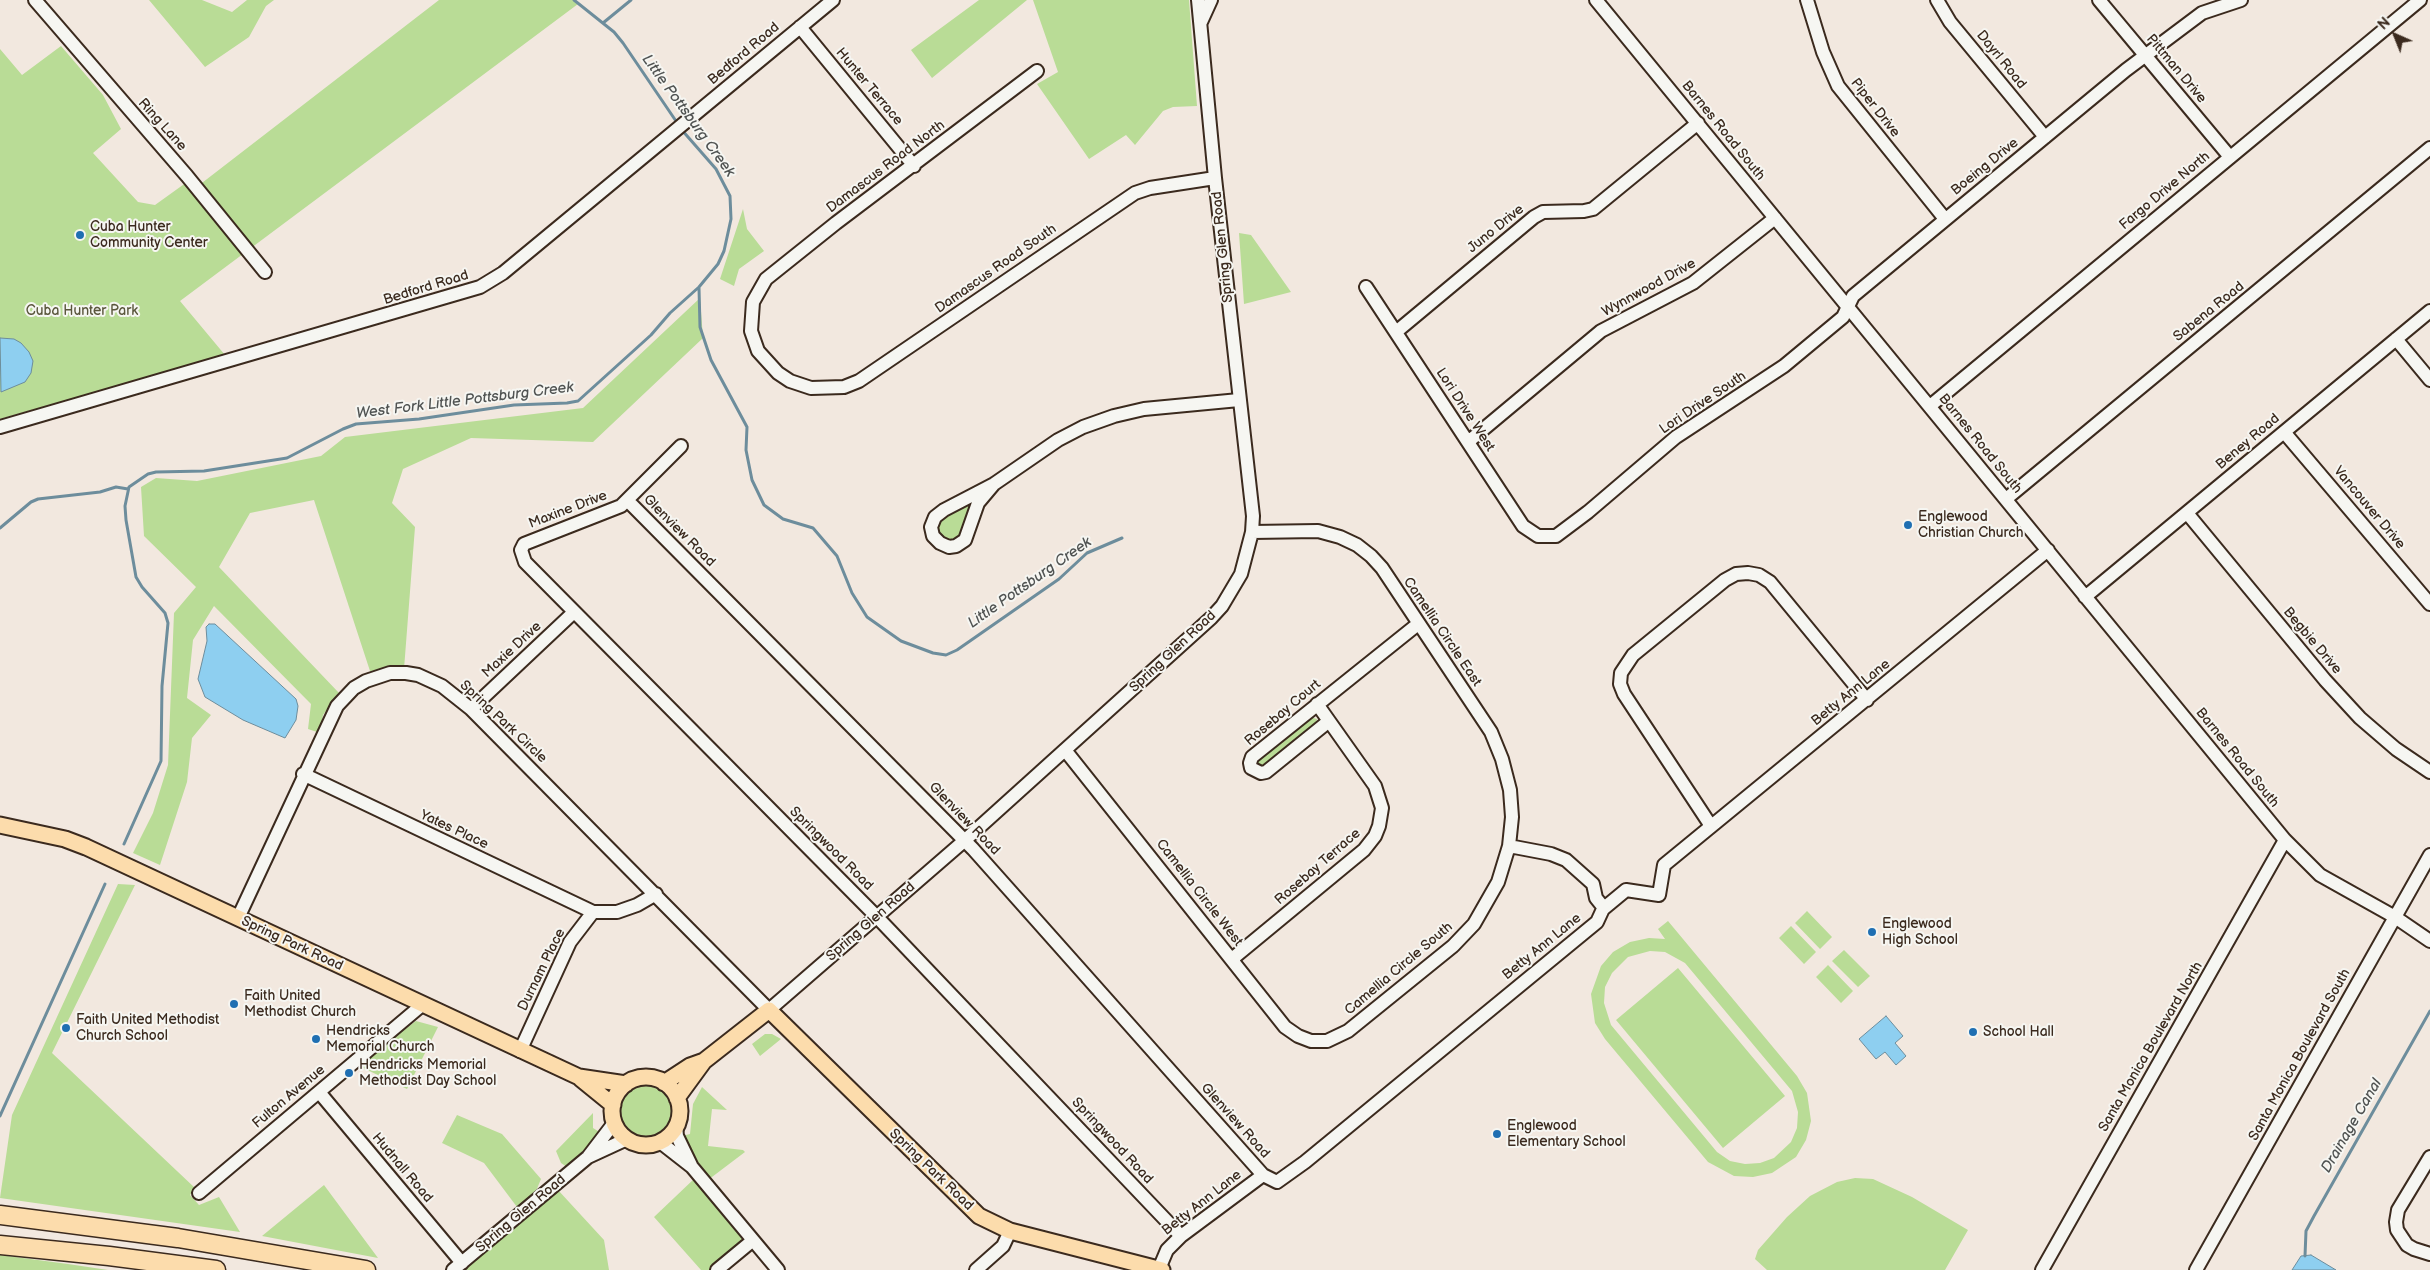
<!DOCTYPE html>
<html>
<head>
<meta charset="utf-8">
<style>
	body { margin:0 }
	#map { position:relative; width:2430px; height:1270px; overflow:hidden; background:#f2e8df; font-family:"Balsamiq Sans",sans-serif }
	canvas { display:block }
	.north { position:absolute; left:2370px; top:10px; width:50px; height:50px; -webkit-text-stroke:4px #f6f6f2; paint-order:stroke; rotate:316deg; font-size:14px; font-weight:700; line-height:20px; text-align:center; color:#3b2a1e }
	.north::after { content:''; display:block; margin:auto; width:18px; height:22px; background:#3b2a1e; clip-path:polygon(50% 0,100% 100%,50% 72%,0 100%) }
</style>
</head>
<body>
<div id="map">
<canvas width="2430" height="1270"></canvas>
<div class="north">N</div>
</div>
<script>
const context = document.querySelector('canvas').getContext('2d');
context.lineJoin = 'round';
function paint(path, color) { context.fillStyle = color; context.fill(path, 'evenodd'); }
const toPath = rows => new Path2D(rows.map(r => 'M' + r).join(''));
function strokePath(path, color, width, dash) { context.strokeStyle = color; context.lineWidth = width; context.lineCap = dash ? 'butt' : 'round'; context.setLineDash(dash || []); context.stroke(path); }
function write(font, color, halo, rows, align = 'center') {
  context.font = font + ' "Balsamiq Sans",sans-serif'; context.lineWidth = 4; context.setLineDash([]); context.textBaseline = 'middle'; context.strokeStyle = halo; context.fillStyle = color; for (const [text, x, y, turn = 0] of rows) {
    context.save(); context.translate(x, y); context.rotate((+turn || 0) * Math.PI / 180); context.textAlign = isNaN(turn) ? turn : align; if (halo) context.strokeText(text, 0, 0); context.fillText(text, 0, 0); context.restore();
  }
}
paint(toPath([
	[149,0,202,0,232,12,247,0,274,0,266,6,249,37,205,67],
	[439,0,575,0,578,4,180,301,225,355,0,419,0,49,22,75,61,46,103,95,121,129,93,153,138,202,155,205,187,182,198,186],
	[979,0,1027,0,932,78,911,50],
	[1033,0,1189,0,1197,106,1173,107,1163,111,1135,145,1126,135,1089,159,1037,84,1058,72],
	[743,209,747,229,764,251,739,269,734,286,720,279],
	[1239,233,1251,235,1291,292,1244,304],
	[700,298,703,338,593,442,471,438,403,469,392,503,415,527,404,669,370,671,314,500,250,513,219,567,339,693,323,715,320,733,308,729,311,704,214,606,193,640,187,698,211,715,192,738,187,782,160,865,133,853,153,813,168,765,174,613,196,587,144,536,141,487,156,478,197,481,321,456,345,437,583,408],
	[975,500,959,539,949,542,937,533,937,522,942,516],
	[1310,717,1317,719,1315,726,1263,768,1256,763],
	[118,884,135,885,52,1053,195,1188,190,1195,199,1205,219,1197,240,1232,0,1198,12,1115],
	[1807,911,1832,937,1820,949,1795,923],
	[1668,921,1797,1076,1807,1093,1811,1121,1806,1140,1796,1157,1772,1173,1753,1177,1734,1176,1708,1162,1605,1039,1595,1023,1591,994,1601,966,1613,952,1630,942,1649,938,1665,939,1658,929],
	[1650,951,1665,952,1685,963,1792,1091,1798,1112,1797,1128,1791,1142,1774,1158,1760,1163,1745,1164,1730,1161,1717,1152,1611,1025,1604,1003,1605,987,1612,973,1628,957],
	[1791,926,1816,952,1804,964,1779,938],
	[1844,950,1870,976,1858,987,1832,961],
	[1828,965,1853,991,1841,1003,1816,977],
	[1678,968,1785,1096,1723,1148,1616,1020],
	[416,1021,438,1027,407,1089,357,1065],
	[765,1034,772,1034,781,1039,760,1056,752,1044],
	'621 1111a25 25 0 1 1 50 0a25 25 0 1 1-50 0Z',
	[702,1087,727,1110,712,1109,708,1146,743,1150,745,1152,708,1180,695,1162,682,1136,690,1134,693,1104],
	[593,1113,593,1128,601,1133,567,1167,561,1163,556,1151],
	[457,1115,502,1134,541,1179,536,1191,517,1207,484,1163,442,1143],
	[695,1178,742,1236,741,1243,711,1270,701,1270,654,1217],
	[1855,1178,1873,1179,1912,1197,1968,1230,1945,1270,1767,1270,1755,1259,1758,1250,1787,1217,1810,1196,1837,1182],
	[324,1185,378,1258,262,1236],
	[558,1190,604,1240,609,1270,461,1270],
	[0,1255,68,1264,108,1270,0,1270]
]), '#b9dc96');
const water = toPath([
	[0,338,14,339,21,343,29,352,33,361,31,373,25,382,1,392,0,338],
	[209,624,215,624,296,699,298,706,296,720,285,738,243,720,205,697,198,679,207,641,206,627,209,624],
	[1886,1016,1903,1036,1895,1043,1906,1056,1896,1065,1885,1052,1876,1059,1859,1039,1886,1016],
	[2311,1255,2336,1270,2292,1270,2301,1256,2311,1255]
]);
paint(water, '#8ecff0');
strokePath(water, '#6d8d9c', 1);
strokePath(toPath([
	[574,0,614,32,623,43,678,124],
	[603,23,631,0],
	[699,288,700,327,711,360,747,427,746,450,752,480,764,505,783,519,813,528,837,556,852,593,867,617,901,641,933,653,946,655,957,650,1059,579,1087,553,1122,538],
	[0,528,31,502,38,499,100,492,116,487,128,489],
	[124,844,161,761,162,686,168,623,165,613,142,587,136,577,126,520,125,506,129,487,148,474,156,472,204,471,287,458,343,429,356,424,419,419,514,405,567,403,578,401,651,335,670,313,699,287,718,264,724,251,731,219,730,196,716,169,681,129],
	[0,1116,105,884],
	[2305,1256,2306,1231,2314,1216,2430,1011]
]), '#6d8d9c', 3);
const minor = toPath([
	[35,0,187,176,265,272],
	[1596,0,2285,840,2320,875,2395,917,2430,941],
	[1807,0,1823,52,1838,86,1945,219],
	[1937,0,1950,22,2045,137],
	[2099,0,2230,157],
	[1201,22,1211,0],
	[800,27,914,166],
	[1037,71,836,223,766,279,753,302,751,331,758,351,778,373,790,381,811,388,844,387,859,381,1135,193,1150,188,1215,178],
	[1366,287,1523,526,1538,536,1556,536,1588,512,1676,437,1784,366,1843,317,1853,296,2126,70,2202,13,2241,0],
	[1396,332,1534,217,1543,212,1584,211,1593,209,1698,123],
	[2396,339,2430,380],
	[1930,406,2420,0],
	[0,427,480,287,503,273,833,0],
	[2284,432,2430,604],
	[1468,442,1601,331,1693,283,1775,218],
	[681,446,621,506,524,544,521,550,525,562,877,917,1181,1236],
	[994,484,978,503,965,540,956,546,949,547,940,543,933,536,931,527,935,517,944,510,994,484,1058,440,1083,427,1114,416,1144,409,1239,400],
	[2006,499,2430,148],
	[627,500,973,849,1263,1175,1277,1182,1305,1162,1597,922,1603,909,1626,890,1659,895,1664,865,2048,550],
	[2187,513,2325,680,2360,718,2396,749,2430,772],
	[2085,597,2430,311],
	[471,709,574,612],
	[1329,721,1266,772,1261,773,1251,768,1250,763,1252,757,1418,624],
	[1065,750,1285,1027,1298,1036,1311,1041,1327,1041,1348,1031,1453,946,1474,924,1498,882,1509,846,1512,817,1510,790,1502,759,1491,732,1382,568,1371,556,1357,545,1340,537,1318,531,1252,532],
	[303,774,593,912,617,912,637,905,656,894],
	[1711,826,1624,694,1620,684,1621,673,1633,655,1725,580,1736,574,1748,573,1759,575,1770,582,1867,700],
	[1509,846,1551,854,1566,860,1593,884,1596,898,1604,908],
	[238,918,337,706,354,688,366,681,390,673,406,673,418,675,442,686,471,709,769,1010,964,841,1211,618,1222,606,1241,574,1252,532,1253,516,1215,178,1198,0],
	[1232,959,1364,850,1375,836,1379,826,1382,808,1375,786,1317,704],
	[520,1051,570,942,593,912],
	[319,1092,462,1263],
	[676,1126,677,1136,691,1165],
	[660,1142,692,1167,778,1270],
	[588,1157,627,1139],
	[2430,1157,2398,1210,2396,1222,2397,1230,2407,1245,2414,1249,2430,1254],
	[199,1193,422,1005],
	[1159,1269,1167,1250,1181,1236,1263,1175],
	[453,1270,588,1157,614,1123],
	[717,1270,752,1241],
	[976,1270,1003,1246,1010,1231],
	[2042,1270,2285,840],
	[2196,1270,2430,855]
]);
const major = toPath([
	[0,825,65,839,86,847,579,1077,626,1084],
	'612 1111a34 34 0 1 1 68 0a34 34 0 1 1-68 0Z',
	[581,1079,613,1105],
	[664,1083,690,1066,704,1061],
	[677,1098,704,1061,769,1010,979,1216,1010,1231,1162,1270]
]);
const highway = toPath([
	[0,1215,178,1238,366,1270],
	[0,1245,109,1256,216,1270]
]);
strokePath(minor, '#3b2a1e', 16);
strokePath(major, '#3b2a1e', 19);
strokePath(highway, '#3b2a1e', 21);
strokePath(minor, '#f6f6f2', 12);
strokePath(major, '#fcdcac', 15);
strokePath(highway, '#fcdcac', 18);
for (const [x, y, r, color] of [
	[80,235,5,"#1f6fb2"],
	[1908,525,5,"#1f6fb2"],
	[1872,932,5,"#1f6fb2"],
	[234,1004,5,"#1f6fb2"],
	[66,1028,5,"#1f6fb2"],
	[1973,1032,5,"#1f6fb2"],
	[316,1039,5,"#1f6fb2"],
	[349,1073,5,"#1f6fb2"],
	[1497,1134,5,"#1f6fb2"]
]) { const dot = new Path2D(); dot.arc(x, y, r, 0, 2 * Math.PI); context.fillStyle = color; context.fill(dot); strokePath(dot, '#f6f6f2', 2); }
write('14px', '#3b2a1e', '#f6f6f2', [
	["Bedford Road",744,54,-40],
	["Dayrl Road",2001,60,51],
	["Pittman Drive",2176,69,50],
	["Hunter Terrace",869,87,50],
	["Piper Drive",1875,108,52],
	["Ring Lane",162,125,48],
	["Barnes Road South",1723,131,51],
	["Damascus Road North",886,167,-37],
	["Boeing Drive",1985,167,-39],
	["Fargo Drive North",2165,191,-40],
	["Juno Drive",1496,229,-39],
	["Spring Glen Road",1223,247,-96],
	["Damascus Road South",996,269,-35],
	["Bedford Road",426,288,-17],
	["Wynnwood Drive",1649,288,-29],
	["Sabena Road",2209,312,-39],
	["Lori Drive South",1703,403,-34],
	["Lori Drive West",1465,410,57],
	["Beney Road",2248,442,-40],
	["Barnes Road South",1980,444,51],
	["Vancouver Drive",2369,508,50],
	["Maxine Drive",568,510,-21],
	["Glenview Road",679,531,45],
	["Camellia Circle East",1442,632,56],
	["Begbie Drive",2312,641,50],
	["Maxie Drive",512,650,-43],
	["Spring Glen Road",1173,652,-43],
	["Betty Ann Lane",1851,693,-39],
	["Rosebay Court",1283,713,-40],
	["Spring Park Circle",503,722,43],
	["Barnes Road South",2237,758,51],
	["Glenview Road",964,819,46],
	["Yates Place",454,830,25],
	["Springwood Road",831,849,45],
	["Rosebay Terrace",1318,867,-41],
	["Camellia Circle West",1199,893,52],
	["Spring Glen Road",871,922,-41],
	["Spring Park Road",292,944,25],
	["Betty Ann Lane",1542,947,-39],
	["Camellia Circle South",1399,969,-40],
	["Durnam Place",542,970,-64],
	["Santa Monica Boulevard North",2151,1047,-60],
	["Santa Monica Boulevard South",2300,1055,-61],
	["Fulton Avenue",289,1097,-40],
	["Glenview Road",1235,1121,48],
	["Springwood Road",1112,1141,47],
	["Hudnall Road",402,1168,50],
	["Spring Park Road",931,1170,44],
	["Betty Ann Lane",1202,1203,-38],
	["Spring Glen Road",521,1214,-40]
]);
write('14px', '#3b2a1e', '#f6f6f2', [
	["Cuba Hunter",90,227],
	["Community Center",90,243],
	["Englewood",1918,517],
	["Christian Church",1918,533],
	["Englewood",1882,924],
	["High School",1882,940],
	["Faith United",244,996],
	["Methodist Church",244,1012],
	["Faith United Methodist",76,1020],
	["Church School",76,1036],
	["Hendricks",326,1031],
	["Memorial Church",326,1047],
	["School Hall",1983,1032],
	["Hendricks Memorial",359,1065],
	["Methodist Day School",359,1081],
	["Englewood",1507,1126],
	["Elementary School",1507,1142]
], 'left');
write('14px', '#5a563c', '#f6f6f2', [
	["Cuba Hunter Park",82,311]
]);
write('italic 15px', '#505352', '#f6f6f2', [
	["Little Pottsburg Creek",688,116,54],
	["West Fork Little Pottsburg Creek",465,401,-7],
	["Little Pottsburg Creek",1030,583,-35],
	["Drainage Canal",2352,1126,-60]
]);
</script>
</body>
</html>
